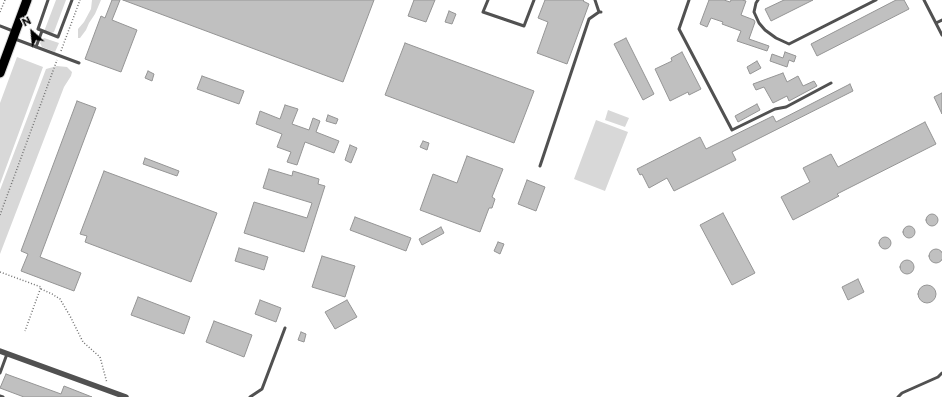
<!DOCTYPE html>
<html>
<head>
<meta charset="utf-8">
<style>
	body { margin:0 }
	#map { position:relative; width:942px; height:397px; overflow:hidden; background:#fff; font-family:Commissioner,sans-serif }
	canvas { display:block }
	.north { position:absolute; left:12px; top:12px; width:40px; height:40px; -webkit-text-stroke:3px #fff; paint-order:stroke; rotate:333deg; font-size:11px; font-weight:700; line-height:16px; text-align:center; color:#000 }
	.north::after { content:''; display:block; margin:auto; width:14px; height:18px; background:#000; clip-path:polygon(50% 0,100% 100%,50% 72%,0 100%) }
</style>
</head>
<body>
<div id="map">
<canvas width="942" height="397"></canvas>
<div class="north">N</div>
</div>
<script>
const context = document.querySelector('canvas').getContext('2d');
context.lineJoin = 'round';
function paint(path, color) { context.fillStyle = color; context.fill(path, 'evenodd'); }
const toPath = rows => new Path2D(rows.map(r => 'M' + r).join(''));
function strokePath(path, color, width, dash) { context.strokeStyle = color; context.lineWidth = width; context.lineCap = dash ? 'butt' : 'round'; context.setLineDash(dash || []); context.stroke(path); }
paint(toPath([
	[56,0,66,0,54,32,52,33,45,31,45,29],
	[92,0,101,0,95,14,89,23,86,30,80,38,78,38,78,29,84,22,91,9],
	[44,38,59,43,55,52,42,47,40,43],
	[17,57,43,67,0,184,0,103],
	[57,66,67,67,72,72,71,76,64,87,0,254,0,190,46,69],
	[608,110,629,118,625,127,605,120],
	[596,120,628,132,605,191,574,179]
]), '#d8d8d8');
const building = toPath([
	[112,0,120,0,112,20,137,30,121,72,85,59,101,16,105,18,112,0],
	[123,0,374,0,343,82,123,0],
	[414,0,435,0,426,22,408,16,414,0],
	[545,0,584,0,583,1,589,4,567,64,537,53,548,22,538,18,545,0],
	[709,0,724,0,730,2,731,0,742,0,746,1,741,15,754,20,755,22,749,39,769,46,767,51,737,41,741,31,722,24,723,22,711,18,707,27,700,24,709,0],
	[784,0,813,0,771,21,765,9,784,0],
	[896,0,904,0,909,9,817,56,811,44,896,0],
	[449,11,456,14,452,24,445,22,449,11],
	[626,38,654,94,643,100,614,44,626,38],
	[405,43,534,91,514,143,385,95,405,43],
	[682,52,701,89,689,95,688,92,670,101,655,69,672,61,671,58,682,52],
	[785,52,796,56,794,62,789,60,787,67,770,61,772,54,783,58,785,52],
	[757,61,761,68,750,74,747,67,757,61],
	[148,71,154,74,152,81,145,78,148,71],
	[783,73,787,82,798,76,803,86,814,81,817,86,789,101,787,96,773,103,764,87,756,90,753,84,783,73],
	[202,76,244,91,239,104,197,89,202,76],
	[850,84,853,91,732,152,736,160,674,191,667,178,649,188,642,174,640,175,637,169,700,137,706,149,773,116,776,122,850,84],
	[942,93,942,114,934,97,942,93],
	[77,101,96,108,40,257,81,273,74,291,21,271,28,254,21,251,77,101],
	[757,104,760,110,738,122,735,116,757,104],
	[285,105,298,109,292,124,309,130,313,118,320,121,316,132,339,141,334,153,305,142,297,165,287,162,291,152,277,147,282,134,256,124,260,111,280,119,285,105],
	[328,115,338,119,336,124,326,121,328,115],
	[925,122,936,144,837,194,839,196,793,220,781,197,810,182,803,168,831,154,838,167,925,122],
	[423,141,429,143,427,150,420,147,423,141],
	[350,145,357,148,351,163,345,160,350,145],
	[467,156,503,169,492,197,495,199,492,208,489,208,480,232,420,210,433,174,457,183,467,156],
	[145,158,179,171,177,176,143,164,145,158],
	[269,169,292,176,293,171,319,179,318,184,325,186,304,252,244,233,254,202,307,218,312,203,263,188,269,169],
	[104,171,217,213,191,282,85,242,87,236,80,234,104,171],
	[527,180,545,187,536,211,518,204,527,180],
	[723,213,755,273,732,285,700,225,723,213],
	'926 220a6 6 0 1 1 12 0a6 6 0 1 1-12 0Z',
	[355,217,411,238,406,251,350,230,355,217],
	'903 232a6 6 0 1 1 12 0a6 6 0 1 1-12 0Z',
	[441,227,444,233,422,245,419,239,441,227],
	'879 243a6 6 0 1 1 12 0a6 6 0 1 1-12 0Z',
	[498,242,504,244,500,254,494,251,498,242],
	[239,248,268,257,264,270,235,261,239,248],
	'929 256a7 7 0 1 1 14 0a7 7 0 1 1-14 0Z',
	[322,256,355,266,345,297,312,287,322,256],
	'900 267a7 7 0 1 1 14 0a7 7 0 1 1-14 0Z',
	[858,279,864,292,848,300,842,287,858,279],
	'918 294a9 9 0 1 1 18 0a9 9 0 1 1-18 0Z',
	[138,297,190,317,184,334,131,315,138,297],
	[260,300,281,308,276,322,255,314,260,300],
	[347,300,357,317,335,329,325,312,347,300],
	[214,321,252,335,244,357,206,342,214,321],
	[301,332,306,334,304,342,298,340,301,332],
	[6,374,61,394,64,386,92,397,24,397,0,388,6,374]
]);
paint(building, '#c0c0c0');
strokePath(building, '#959595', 1);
const primary = toPath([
	[0,73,27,0]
]);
strokePath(primary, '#dbdbdb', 11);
strokePath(toPath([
	[0,12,5,0],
	[61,51,80,0],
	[0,215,57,60],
	[0,272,41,287,25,331],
	[41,289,52,294,60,299,70,316,83,342,100,357,107,383]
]), '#737373', 1.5, [1, 2]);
strokePath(toPath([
	[48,0,38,29,58,37,72,0],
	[488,0,483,12,524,26,534,0],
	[595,0,599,12],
	[689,0,679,29,732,130,775,109,786,107,831,83],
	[758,0,756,3,754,12,759,23,765,30,776,38,789,44,876,0],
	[924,0,942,35],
	[936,23,942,20],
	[0,26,13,31],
	[15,39,79,63],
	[36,47,42,31],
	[540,166,589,19,599,12,601,12],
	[0,373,7,354],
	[0,396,3,397],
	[250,397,262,389,285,328],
	[898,397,902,393,938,377,942,373]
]), '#515151', 3);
strokePath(toPath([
	[0,351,126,397]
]), '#515151', 5.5);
strokePath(primary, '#000', 9);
</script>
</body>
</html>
